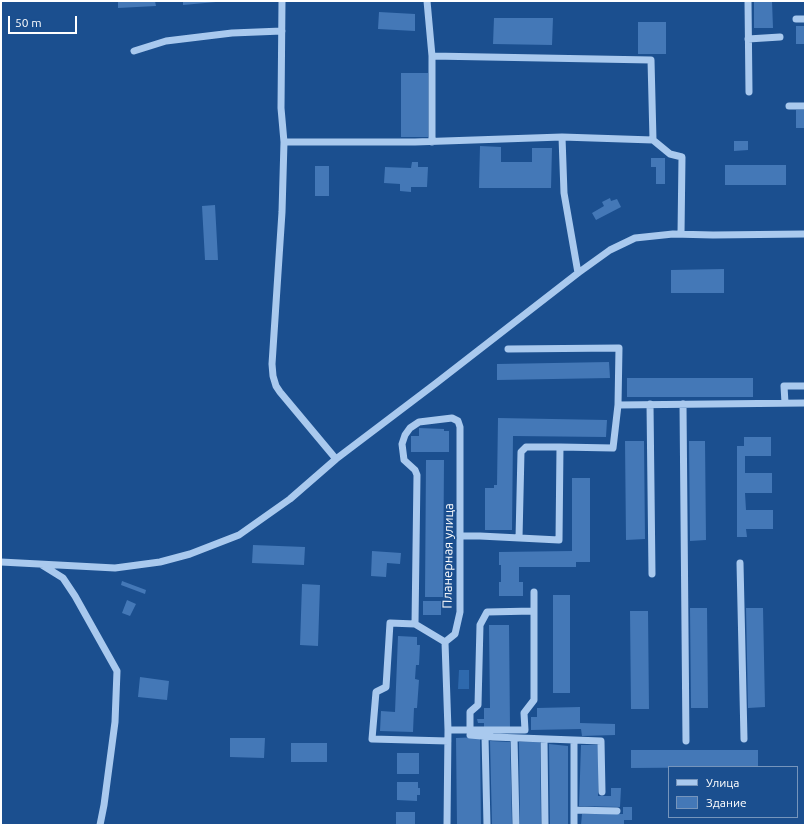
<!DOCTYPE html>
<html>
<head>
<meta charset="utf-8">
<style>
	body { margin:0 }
	#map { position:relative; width:806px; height:826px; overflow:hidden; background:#1b4f8f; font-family:Ubuntu,sans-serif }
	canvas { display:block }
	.frame { position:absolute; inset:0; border:2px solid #fff; pointer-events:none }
	.legend { position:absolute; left:668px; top:766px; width:130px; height:52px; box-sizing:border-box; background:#1b4f8f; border:1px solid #7695bc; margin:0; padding:5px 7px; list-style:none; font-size:12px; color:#fff }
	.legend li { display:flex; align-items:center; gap:8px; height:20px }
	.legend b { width:20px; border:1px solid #7695bc }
	.scale { position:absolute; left:8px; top:16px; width:69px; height:18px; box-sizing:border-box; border:2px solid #fff; border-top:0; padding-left:5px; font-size:12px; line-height:14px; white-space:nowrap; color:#fff; -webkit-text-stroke:3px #1b4f8f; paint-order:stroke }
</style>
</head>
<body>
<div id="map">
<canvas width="806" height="826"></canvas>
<div class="frame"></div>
<ul class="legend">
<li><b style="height:5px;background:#a9c9ee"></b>Улица</li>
<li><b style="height:11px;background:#4478b7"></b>Здание</li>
</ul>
<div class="scale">50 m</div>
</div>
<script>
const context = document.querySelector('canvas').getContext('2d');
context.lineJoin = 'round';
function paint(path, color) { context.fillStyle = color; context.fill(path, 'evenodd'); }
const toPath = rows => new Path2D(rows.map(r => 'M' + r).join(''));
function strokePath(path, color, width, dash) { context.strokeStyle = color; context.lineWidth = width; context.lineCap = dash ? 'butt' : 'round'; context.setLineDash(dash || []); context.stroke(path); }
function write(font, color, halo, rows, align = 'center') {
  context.font = font + ' Ubuntu,sans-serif'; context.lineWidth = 3; context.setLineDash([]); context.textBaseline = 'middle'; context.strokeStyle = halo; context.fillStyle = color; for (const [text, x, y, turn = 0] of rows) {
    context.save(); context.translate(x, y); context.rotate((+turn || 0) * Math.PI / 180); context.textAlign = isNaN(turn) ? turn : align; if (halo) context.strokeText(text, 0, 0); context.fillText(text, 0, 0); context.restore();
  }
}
paint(toPath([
	[459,670,469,670,469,689,458,689]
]), '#2e69ad');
paint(toPath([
	[118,1,155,1,156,6,118,8],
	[183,1,216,1,216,2,183,5],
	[754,1,772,1,773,28,754,28],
	[379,12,415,14,415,31,378,29],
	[494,18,553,18,552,45,493,44],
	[638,22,666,22,666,54,638,54],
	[796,26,805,26,805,44,796,44],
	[401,73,428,73,428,137,401,137],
	[796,110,805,110,805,128,796,128],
	[734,141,748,141,748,150,734,151],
	[480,146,501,147,501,162,532,162,532,148,552,148,551,188,479,188],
	[651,158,665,158,665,184,656,184,656,167,651,167],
	[412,162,418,162,418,167,428,167,427,187,411,187,411,192,400,191,400,184,384,183,385,167,411,168],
	[725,165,786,165,786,185,725,185],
	[315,166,329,166,329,196,315,196],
	[610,198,611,201,617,199,621,207,596,220,592,213,604,206,602,202],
	[215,205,218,260,205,260,202,206],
	[724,269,724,293,671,293,671,270],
	[609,362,610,378,497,380,497,364],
	[627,378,753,378,753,397,627,397],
	[498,418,607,420,606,437,513,436,512,530,485,530,485,488,494,488,494,485,497,485],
	[419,428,444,429,444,431,449,431,449,452,411,452,411,436,419,436],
	[744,437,771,437,771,456,745,456,745,473,772,473,772,493,745,493,746,510,773,510,773,529,746,529,747,537,737,537,737,446,744,446],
	[625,441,644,441,645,539,626,540],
	[689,441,705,441,706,540,690,541],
	[426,460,444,460,443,597,425,597],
	[572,478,590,478,590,562,576,562,576,567,519,567,519,582,523,582,523,596,499,596,499,582,501,582,501,565,499,565,499,552,572,551],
	[253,545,305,547,304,565,252,563],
	[372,551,401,553,400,564,387,563,386,577,371,576],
	[122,581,146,590,145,594,121,585],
	[302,584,320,585,318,646,300,645],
	[553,595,570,595,570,693,553,693],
	[127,600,136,604,130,616,122,613],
	[423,601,441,601,441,615,423,615],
	[690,608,707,608,708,708,691,708],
	[746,608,763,608,765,707,748,708],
	[630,611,648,611,649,709,631,709],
	[489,625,509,625,510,728,484,728,484,723,478,723,477,719,484,719,484,708,490,708],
	[398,636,417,637,417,645,420,645,419,665,416,665,415,679,419,680,417,708,414,708,413,732,380,731,381,711,395,712],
	[140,677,169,681,167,700,138,697],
	[580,707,580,723,615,724,615,735,582,736,581,729,531,730,531,717,537,717,537,708],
	[480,737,481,825,457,825,456,738],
	[230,738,265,738,264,758,230,757],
	[490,741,510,742,512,825,492,825],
	[540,741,541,825,520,825,519,742],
	[291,743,327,743,327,762,291,762],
	[549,744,568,746,568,825,550,825],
	[581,745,599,745,598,796,611,796,611,788,621,788,620,807,579,806],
	[631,750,758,750,758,767,631,768],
	[397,753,419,753,419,774,397,774],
	[397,782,418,782,418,788,420,788,420,795,417,795,417,801,397,800],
	[623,807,632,807,632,820,624,820,624,825,581,825,582,814,623,814],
	[396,812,415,812,415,825,396,825]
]), '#4478b7');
strokePath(toPath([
	[282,1,281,108,284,142,282,212,272,364,273,376,276,386,280,392,336,459,435,384,578,273,610,250,635,238,673,234,713,235,805,234],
	[427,1,432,56,651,60,653,140,562,137],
	[748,1,749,92],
	[796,19,805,19],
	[748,39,780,37],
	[134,51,166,41,232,33,282,31],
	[789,106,805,106],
	[653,140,670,154,682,157,681,234],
	[284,142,415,142,562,137,564,193,578,273],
	[432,142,432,56],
	[785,403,784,386,805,386],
	[650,404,652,574],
	[683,404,686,741],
	[618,405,805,403],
	[460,536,480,536,559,540,560,447,613,448,618,405,619,348,508,349],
	[519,538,521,452,526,447,560,447],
	[1,562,115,568,160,562,190,554,239,535,290,499,336,459],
	[740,563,744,739],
	[42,565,63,578,75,596,117,671,115,722,104,805,100,825],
	[415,624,417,475,415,470,404,460,402,444,405,435,410,428,419,422,452,418,458,421,460,427,460,612,455,634,445,642,448,730,447,825],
	[445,642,415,624,390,623,386,687,376,692,372,739,448,741],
	[448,730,525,730,524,713,534,700,534,592],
	[470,730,470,712,478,705,480,625,487,612,533,611],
	[470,735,493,737,601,741,602,792],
	[485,736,487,825],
	[514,738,516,825],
	[544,740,545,825],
	[574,810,617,811],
	[574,825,574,741]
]), '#a9c9ee', 7);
write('13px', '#fff', '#1b4f8f', [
	["Планерная улица",448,556,-89]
]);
</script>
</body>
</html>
